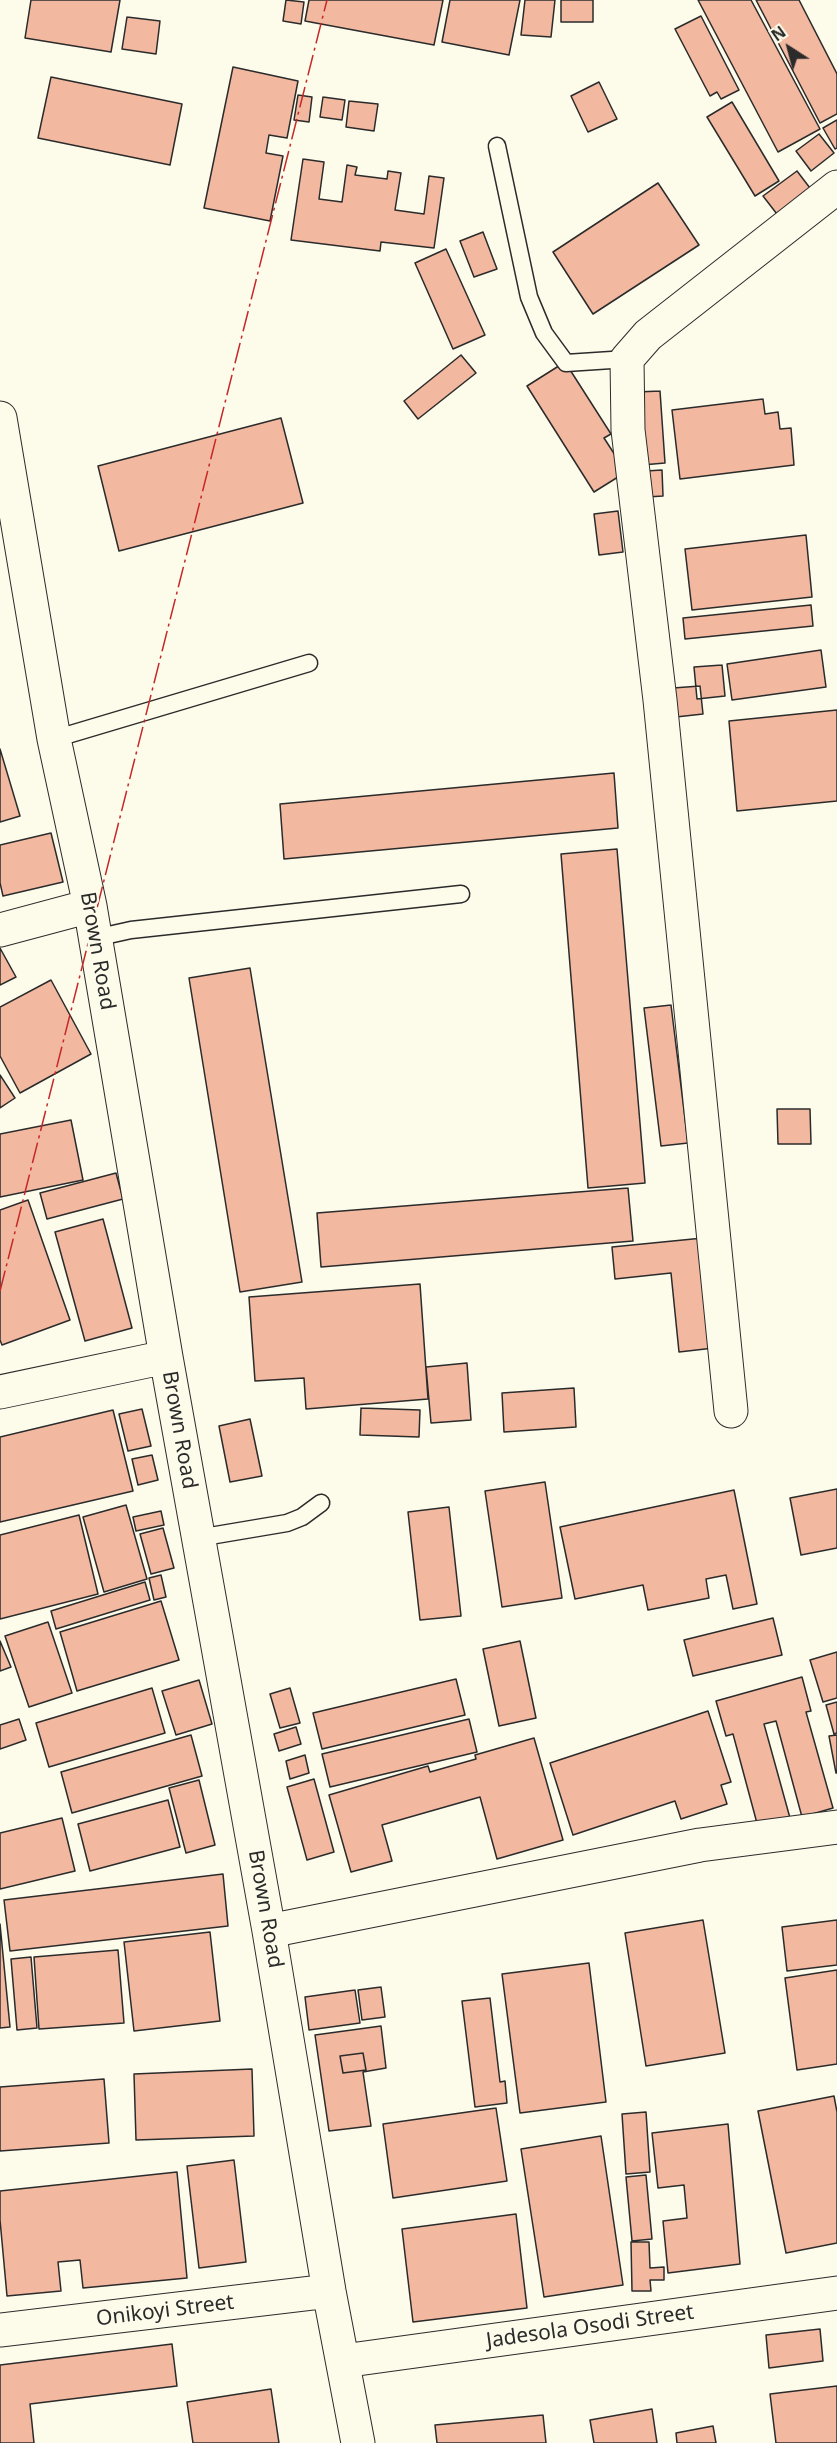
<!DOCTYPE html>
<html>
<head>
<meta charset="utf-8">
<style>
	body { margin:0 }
	#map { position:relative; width:837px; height:2443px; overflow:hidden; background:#fdfbea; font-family:"Noto Sans",sans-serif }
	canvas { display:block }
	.north { position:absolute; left:759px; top:18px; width:60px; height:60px; -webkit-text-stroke:4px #fdfbea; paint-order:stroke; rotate:324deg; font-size:16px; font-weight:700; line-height:24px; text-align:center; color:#2b2b2b }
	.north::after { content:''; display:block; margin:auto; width:21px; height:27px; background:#2b2b2b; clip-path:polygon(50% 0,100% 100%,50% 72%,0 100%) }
</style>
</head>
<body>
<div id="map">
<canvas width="837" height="2443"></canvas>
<div class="north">N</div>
</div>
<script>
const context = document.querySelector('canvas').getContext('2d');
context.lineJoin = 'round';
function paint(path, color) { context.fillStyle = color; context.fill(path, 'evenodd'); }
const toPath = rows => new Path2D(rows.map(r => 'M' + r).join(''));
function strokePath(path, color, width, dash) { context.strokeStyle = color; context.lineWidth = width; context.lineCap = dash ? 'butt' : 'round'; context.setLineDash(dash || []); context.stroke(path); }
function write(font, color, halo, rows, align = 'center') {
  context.font = font + ' "Noto Sans",sans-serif'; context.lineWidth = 4.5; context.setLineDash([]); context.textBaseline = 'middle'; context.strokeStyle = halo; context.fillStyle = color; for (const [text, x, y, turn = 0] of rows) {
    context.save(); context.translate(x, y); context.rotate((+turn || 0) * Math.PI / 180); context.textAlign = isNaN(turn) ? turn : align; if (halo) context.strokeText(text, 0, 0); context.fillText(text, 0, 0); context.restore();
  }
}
const building = toPath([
	[31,0,120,0,111,52,25,38,31,0],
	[286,0,304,2,301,24,283,21,286,0],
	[309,0,443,0,434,45,305,21,309,0],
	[450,0,520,0,509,55,442,42,450,0],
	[525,0,555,0,551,37,521,35,525,0],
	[561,0,593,0,593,22,561,22,561,0],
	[698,0,751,0,820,129,778,152,698,0],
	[756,0,799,0,837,74,837,114,820,123,756,0],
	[701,16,739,90,721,99,717,92,710,96,675,29,701,16],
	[127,17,160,21,156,54,122,49,127,17],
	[233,67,298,81,287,138,269,135,266,153,283,156,270,221,204,208,233,67],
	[51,77,182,104,170,165,38,138,51,77],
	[599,82,617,119,588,132,571,96,599,82],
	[298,95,312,97,309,122,294,120,298,95],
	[323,97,345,100,342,120,320,117,323,97],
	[349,101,378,104,374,131,346,127,349,101],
	[732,102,779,181,755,196,707,117,732,102],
	[837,120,837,148,835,149,823,128,837,120],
	[819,134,834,153,811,171,796,151,819,134],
	[303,159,324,162,319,199,342,202,347,165,357,167,355,175,387,179,388,171,401,173,395,210,424,214,429,176,444,178,434,248,381,242,380,251,291,240,303,159],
	[797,171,813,192,780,218,763,196,797,171],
	[658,183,699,245,593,314,553,252,658,183],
	[483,232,497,269,474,277,460,241,483,232],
	[446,249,485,335,453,349,415,263,446,249],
	[461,355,476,373,418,419,404,401,461,355],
	[565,362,611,434,604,438,626,472,594,492,527,386,565,362],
	[660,391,665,463,642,465,637,392,660,391],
	[763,399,765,414,778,412,780,429,791,428,794,465,680,479,672,410,763,399],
	[281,418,303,503,119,551,98,466,281,418],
	[662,470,663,496,647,497,646,471,662,470],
	[618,511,623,552,599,555,594,514,618,511],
	[806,535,812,597,692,610,685,549,806,535],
	[811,605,813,626,685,639,683,618,811,605],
	[821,650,826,687,732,700,727,664,821,650],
	[722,665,725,696,697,699,694,667,722,665],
	[700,686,703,714,676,717,673,688,700,686],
	[837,710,837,801,737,811,729,721,837,710],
	[0,749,20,816,0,822,0,749],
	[614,773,618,828,284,859,280,804,614,773],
	[51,833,63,882,3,896,0,883,0,845,51,833],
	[617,849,645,1183,588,1188,561,854,617,849],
	[0,948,16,977,0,985,0,948],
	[250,968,302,1282,240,1292,189,978,250,968],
	[51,980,91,1054,20,1093,0,1056,0,1007,51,980],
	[671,1005,688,1143,661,1146,644,1008,671,1005],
	[0,1075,15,1098,0,1108,0,1075],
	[777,1109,810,1109,811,1144,778,1144,777,1109],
	[71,1120,83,1180,0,1197,0,1134,71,1120],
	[116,1173,123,1199,47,1219,40,1193,116,1173],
	[628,1188,633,1241,321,1267,317,1213,628,1188],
	[28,1200,70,1320,2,1345,0,1340,0,1210,28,1200],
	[103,1219,132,1328,85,1341,55,1232,103,1219],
	[703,1238,714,1348,679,1352,671,1273,615,1279,612,1247,703,1238],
	[420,1284,428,1399,306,1409,304,1378,255,1381,249,1297,420,1284],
	[467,1363,471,1420,431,1423,426,1367,467,1363],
	[574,1388,576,1427,504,1432,502,1393,574,1388],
	[361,1408,420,1410,419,1437,360,1435,361,1408],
	[142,1409,151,1446,128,1451,119,1414,142,1409],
	[113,1410,133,1491,0,1522,0,1437,113,1410],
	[250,1419,262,1476,230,1482,219,1426,250,1419],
	[152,1455,158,1480,138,1485,132,1459,152,1455],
	[545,1482,562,1598,502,1607,485,1491,545,1482],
	[837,1489,837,1548,801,1555,790,1498,837,1489],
	[734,1490,757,1604,733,1609,726,1575,706,1579,709,1598,648,1610,643,1585,575,1599,560,1527,734,1490],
	[126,1505,147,1579,104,1592,83,1517,126,1505],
	[449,1507,461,1616,420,1620,408,1512,449,1507],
	[161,1511,164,1525,136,1531,133,1517,161,1511],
	[79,1515,98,1594,0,1619,0,1535,79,1515],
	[163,1528,174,1568,151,1574,140,1534,163,1528],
	[161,1575,166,1597,154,1600,149,1578,161,1575],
	[145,1582,150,1600,56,1629,51,1611,145,1582],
	[161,1601,179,1660,77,1691,60,1632,161,1601],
	[773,1618,782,1655,693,1676,684,1640,773,1618],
	[48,1622,72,1693,29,1707,5,1636,48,1622],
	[0,1641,11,1667,0,1671,0,1641],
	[520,1641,536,1718,499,1726,483,1649,520,1641],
	[837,1652,837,1698,823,1702,810,1660,837,1652],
	[802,1677,811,1711,806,1712,833,1808,802,1817,776,1721,764,1724,790,1818,758,1827,733,1734,726,1736,716,1701,802,1677],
	[456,1679,465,1715,322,1749,313,1713,456,1679],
	[199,1680,212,1724,176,1735,162,1691,199,1680],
	[152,1688,165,1733,49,1767,36,1723,152,1688],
	[290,1688,300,1723,280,1728,270,1694,290,1688],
	[837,1702,837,1733,834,1734,826,1705,837,1702],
	[708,1711,731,1782,721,1785,727,1804,681,1819,675,1801,573,1835,550,1763,708,1711],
	[19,1719,26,1740,0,1749,0,1725,19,1719],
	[469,1719,477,1752,330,1787,322,1754,469,1719],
	[296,1727,301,1744,279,1751,274,1734,296,1727],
	[191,1735,202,1776,72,1813,61,1772,191,1735],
	[837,1735,837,1773,836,1773,829,1736,837,1735],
	[534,1738,563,1840,497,1859,480,1797,382,1825,392,1861,351,1872,329,1795,428,1766,430,1772,476,1759,475,1755,534,1738],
	[305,1755,309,1773,290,1779,286,1761,305,1755],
	[314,1779,334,1852,307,1860,287,1787,314,1779],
	[199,1780,215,1845,186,1853,169,1788,199,1780],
	[168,1800,180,1847,90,1871,78,1824,168,1800],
	[62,1818,75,1871,0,1889,0,1833,62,1818],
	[223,1874,228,1926,10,1951,4,1900,223,1874],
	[703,1920,725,2053,646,2066,625,1933,703,1920],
	[837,1920,837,1965,787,1971,782,1927,837,1920],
	[0,1924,10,2027,0,2028,0,1924],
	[210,1932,220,2021,134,2031,124,1942,210,1932],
	[118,1950,124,2023,39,2029,34,1957,118,1950],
	[31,1957,37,2028,17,2030,11,1959,31,1957],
	[589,1963,606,2102,520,2113,502,1974,589,1963],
	[837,1970,837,2064,797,2070,785,1978,837,1970],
	[381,1987,385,2017,362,2020,358,1990,381,1987],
	[355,1990,360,2023,309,2030,305,1997,355,1990],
	[490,1998,500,2082,505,2081,507,2103,475,2107,462,2001,490,1998],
	[381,2026,386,2068,363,2072,371,2126,329,2131,315,2035,381,2026],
	[363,2053,366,2070,343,2073,340,2056,363,2053],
	[363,2053,366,2070,343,2073,340,2056,363,2053],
	[252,2069,254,2136,136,2140,134,2074,252,2069],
	[104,2079,109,2143,0,2151,0,2087,104,2079],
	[834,2096,837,2112,837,2243,786,2253,758,2111,834,2096],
	[496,2108,507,2181,393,2198,383,2124,496,2108],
	[646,2112,650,2172,626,2174,622,2114,646,2112],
	[728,2124,740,2264,668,2273,663,2221,687,2218,684,2185,658,2188,652,2133,728,2124],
	[601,2136,623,2285,544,2297,521,2149,601,2136],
	[234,2160,246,2262,199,2268,187,2166,234,2160],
	[177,2172,187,2278,83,2288,80,2260,58,2262,61,2291,7,2296,0,2220,0,2191,177,2172],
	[646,2175,652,2239,632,2241,626,2177,646,2175],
	[516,2214,527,2308,413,2322,402,2229,516,2214],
	[631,2242,649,2242,650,2268,664,2267,664,2280,650,2280,651,2291,632,2291,631,2242],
	[820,2329,823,2361,769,2368,766,2335,820,2329],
	[172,2344,177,2386,30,2404,34,2443,0,2443,0,2365,172,2344],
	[837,2386,837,2443,776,2443,770,2394,837,2386],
	[271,2389,279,2443,193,2443,187,2402,271,2389],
	[652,2409,657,2443,594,2443,590,2420,652,2409],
	[543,2415,546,2443,437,2443,435,2425,543,2415],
	[713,2426,716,2443,677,2443,676,2433,713,2426]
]);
paint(building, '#f2b8a0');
strokePath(building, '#2b2b2b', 1.5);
const service = toPath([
	[497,146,529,297,544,333,566,363,627,359],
	[54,739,309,663],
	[95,938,131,930,461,894],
	[198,1538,287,1523,302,1517,321,1503]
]);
const minor = toPath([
	[0,418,54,739,90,906,166,1357,269,1931,329,2291,358,2443],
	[0,930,90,906],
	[0,1392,166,1357],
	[731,1411,660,700,628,430,627,359,648,335,837,187],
	[269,1931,700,1845,837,1827],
	[0,2330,329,2291],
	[343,2361,837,2293]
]);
strokePath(service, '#2b2b2b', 19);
strokePath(minor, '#2b2b2b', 35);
strokePath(service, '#fdfbea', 16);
strokePath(minor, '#fdfbea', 33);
strokePath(toPath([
	[0,1291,327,0]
]), '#c62828', 1.5, [21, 4.5, 3, 4.5]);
write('21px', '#2b2b2b', '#fdfbea', [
	["Brown Road",97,951,80],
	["Brown Road",179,1430,80],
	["Brown Road",265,1909,80],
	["Onikoyi Street",165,2311,-7],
	["Jadesola Osodi Street",590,2327,-8]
]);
</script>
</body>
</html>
